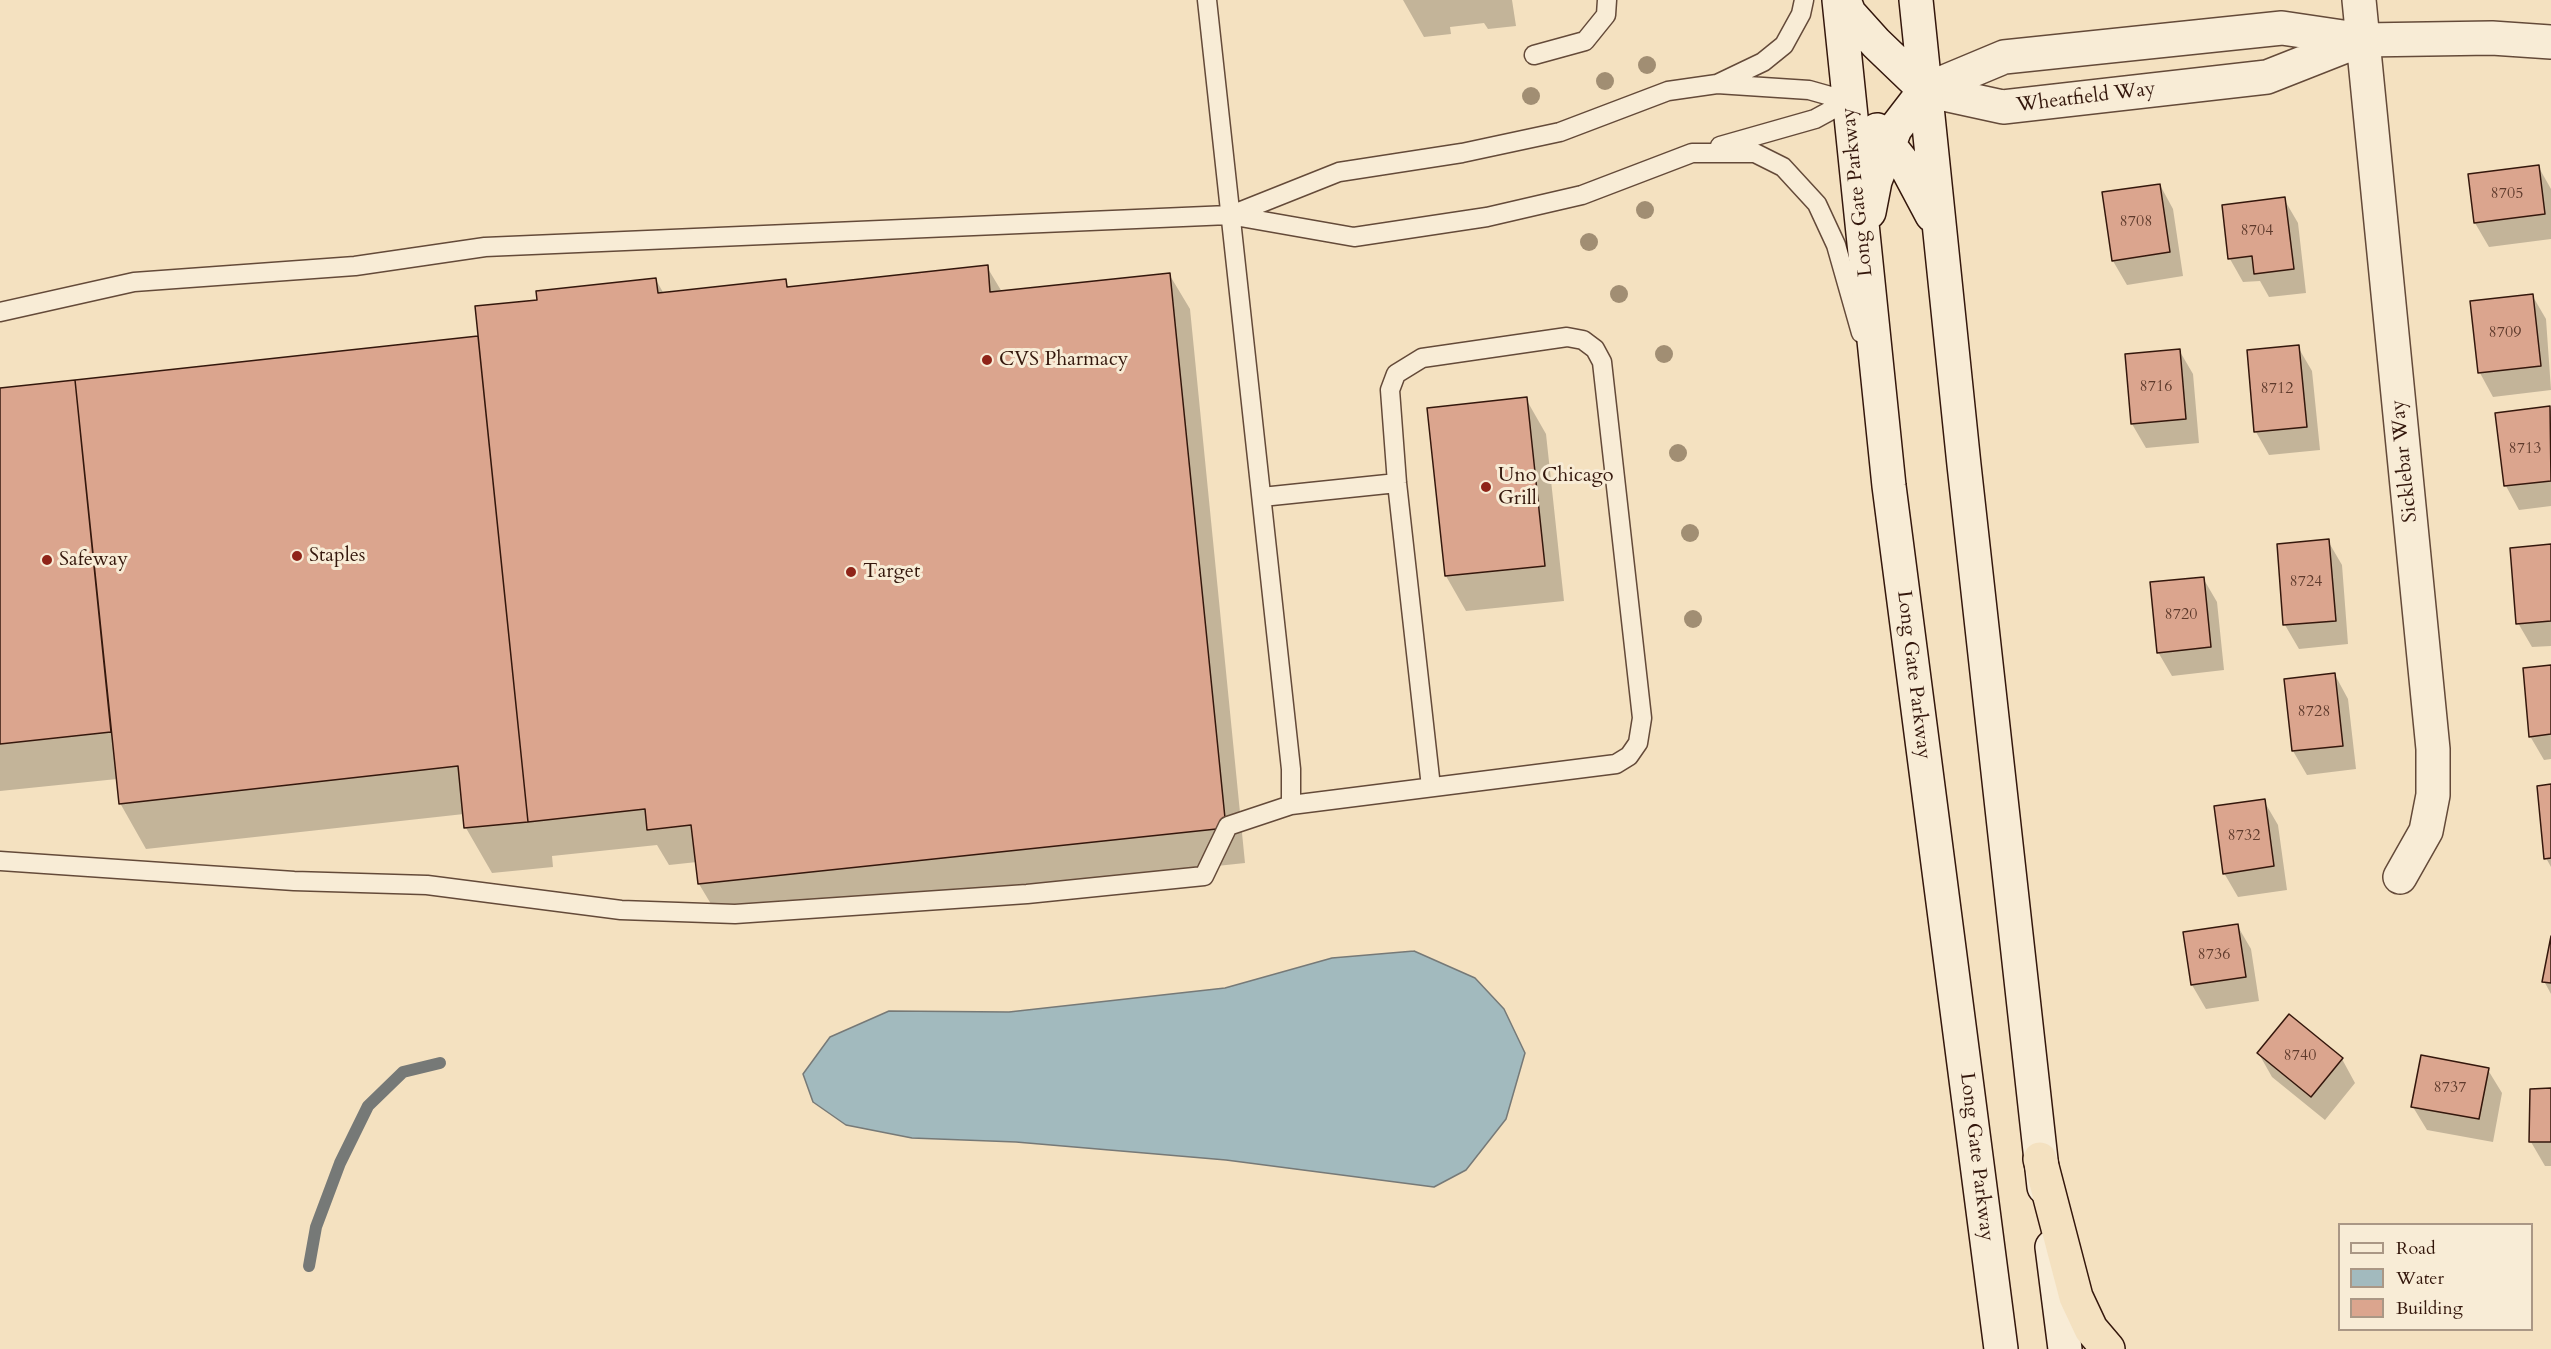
<!DOCTYPE html>
<html>
<head>
<meta charset="utf-8">
<style>
	body { margin:0 }
	#map { position:relative; width:2551px; height:1349px; overflow:hidden; background:#f4e1c0; font-family:Cardo,serif }
	canvas { display:block }
	.legend { position:absolute; left:2338px; top:1223px; width:195px; height:108px; box-sizing:border-box; background:#f8ecd6; border:2px solid #aa9785; margin:0; padding:8px 10px; list-style:none; font-size:18px; color:#34170c }
	.legend li { display:flex; align-items:center; gap:12px; height:30px }
	.legend b { width:30px; border:2px solid #aa9785 }
</style>
</head>
<body>
<div id="map">
<canvas width="2551" height="1349"></canvas>
<ul class="legend">
<li><b style="height:8px;background:#f8ecd6"></b>Road</li>
<li><b style="height:16px;background:#a2babe"></b>Water</li>
<li><b style="height:16px;background:#dba58e"></b>Building</li>
</ul>
</div>
<script>
const context = document.querySelector('canvas').getContext('2d');
context.lineJoin = 'round';
function paint(path, color) { context.fillStyle = color; context.fill(path, 'evenodd'); }
const toPath = rows => new Path2D(rows.map(r => 'M' + r).join(''));
function strokePath(path, color, width, dash) { context.strokeStyle = color; context.lineWidth = width; context.lineCap = dash ? 'butt' : 'round'; context.setLineDash(dash || []); context.stroke(path); }
function write(font, color, halo, rows, align = 'center') {
  context.font = font + ' Cardo,serif'; context.lineWidth = 6; context.setLineDash([]); context.textBaseline = 'middle'; context.strokeStyle = halo; context.fillStyle = color; for (const [text, x, y, turn = 0] of rows) {
    context.save(); context.translate(x, y); context.rotate((+turn || 0) * Math.PI / 180); context.textAlign = isNaN(turn) ? turn : align; if (halo) context.strokeText(text, 0, 0); context.fillText(text, 0, 0); context.restore();
  }
}
const water = toPath([
	[1414,951,1475,978,1504,1009,1525,1053,1506,1119,1466,1170,1434,1187,1226,1160,1016,1142,912,1138,846,1125,813,1102,803,1074,830,1037,889,1011,1009,1012,1225,988,1332,958,1414,951]
]);
paint(water, '#a2babe');
strokePath(water, '#767977', 1.5);
paint(toPath([
	[1403,0,1512,0,1516,26,1488,29,1484,23,1450,27,1451,34,1424,37],
	[2538,166,2551,189,2551,239,2489,247,2475,223,2470,175],
	[2160,185,2173,209,2183,276,2127,285,2113,261],
	[2284,199,2298,223,2306,293,2269,297,2260,281,2243,282,2230,259],
	[987,267,1002,292,1169,274,1190,309,1245,863,720,919,699,884,697,862,669,865,657,845,552,856,553,867,492,873,466,828,464,814,146,849,120,803,117,779,0,791,0,390,477,337,480,342,539,301,656,280,664,294,785,281,789,288],
	[2532,295,2546,319,2551,390,2493,397,2480,373],
	[2298,347,2312,371,2320,450,2269,455,2256,432],
	[2179,350,2193,374,2199,443,2146,448,2132,424,2126,355],
	[1526,399,1546,434,1564,601,1466,611,1446,576,1429,409],
	[2549,407,2551,411,2551,506,2519,510,2506,486],
	[2328,541,2342,565,2348,644,2299,649,2285,625,2278,545],
	[2551,546,2551,646,2532,647,2518,623],
	[2203,578,2217,602,2224,670,2172,676,2158,652],
	[2551,667,2551,759,2544,760,2530,736],
	[2335,675,2348,699,2356,769,2307,775,2293,751],
	[2551,786,2551,867,2546,858],
	[2264,801,2278,825,2287,890,2238,897,2224,873],
	[2237,925,2251,949,2259,1001,2206,1009,2192,985],
	[2551,944,2551,994,2544,981],
	[2259,1054,2342,1059,2355,1083,2325,1120,2272,1077],
	[2488,1070,2502,1093,2493,1142,2427,1130,2413,1107],
	[2551,1090,2551,1166,2545,1166,2531,1142]
]), '#0003');
strokePath(toPath([
	[309,1266,316,1227,340,1163,368,1106,403,1072,440,1063]
]), '#767977', 12);
const building = toPath([
	[2539,165,2545,214,2474,223,2468,174,2539,165],
	[2160,184,2170,252,2112,261,2102,192,2160,184],
	[2285,197,2294,269,2254,274,2252,256,2228,259,2222,205,2285,197],
	[988,265,990,292,1170,273,1226,828,698,884,691,825,647,830,645,809,528,822,475,306,537,300,536,291,656,278,658,293,786,279,787,287,988,265],
	[2533,294,2541,366,2478,373,2470,301,2533,294],
	[478,336,528,822,464,828,458,766,119,804,75,380,478,336],
	[2299,345,2307,427,2254,432,2247,350,2299,345],
	[2180,349,2186,419,2131,424,2125,354,2180,349],
	[75,380,111,732,0,744,0,388,75,380],
	[1527,397,1545,566,1445,576,1427,408,1527,397],
	[2550,406,2551,481,2504,486,2495,413,2550,406],
	[2329,539,2336,621,2283,625,2277,544,2329,539],
	[2551,544,2551,621,2516,624,2510,548,2551,544],
	[2204,577,2211,647,2157,653,2150,582,2204,577],
	[2551,665,2551,734,2529,737,2523,668,2551,665],
	[2335,673,2343,746,2292,751,2284,679,2335,673],
	[2551,784,2551,858,2544,859,2537,786,2551,784],
	[2265,799,2274,866,2223,874,2214,806,2265,799],
	[2238,924,2246,977,2191,985,2183,932,2238,924],
	[2551,936,2551,983,2542,982,2551,936],
	[2289,1014,2343,1058,2311,1097,2257,1053,2289,1014],
	[2421,1055,2489,1068,2479,1119,2411,1107,2421,1055],
	[2551,1088,2551,1142,2529,1142,2530,1089,2551,1088]
]);
paint(building, '#dba58e');
strokePath(building, '#34170c', 1.5);
const lane = toPath([
	[1207,0,1291,769,1291,805],
	[1534,55,1585,41,1606,15,1607,0],
	[1717,84,1763,62,1784,45,1801,14,1804,0],
	[1720,146,1815,119,1848,101],
	[1231,215,1339,172,1462,153,1560,132,1668,91,1717,84,1809,90,1848,101],
	[0,312,134,282,355,266,485,247,1229,215,1354,237,1487,217,1582,195,1692,153,1755,153,1783,167,1817,204,1836,245,1861,333],
	[1262,497,1397,483],
	[0,861,294,881,427,885,621,910,735,914,1027,894,1204,876,1228,826,1291,805,1616,764,1629,756,1638,743,1642,718,1602,362,1595,349,1583,340,1567,337,1422,358,1396,374,1390,390,1397,483,1431,787]
]);
const street = toPath([
	[2359,0,2433,749,2433,795,2426,831,2400,877],
	[1925,90,2004,57,2282,28,2363,40,2492,38,2551,42],
	[1925,90,2003,107,2267,77,2361,40]
]);
const secondary = toPath([
	[1839,0,1889,486,2001,1349],
	[1844,0,1849,13,1876,43,1925,90],
	[1916,0,1964,465,2044,1187],
	[1877,130,1907,168,1932,215],
	[1869,212,1875,181,1895,129,1925,90],
	[2052,1247,2065,1349]
]);
const highway = toPath([
	[2040,1159,2076,1297,2091,1329,2108,1349]
]);
strokePath(lane, '#644a39', 21);
strokePath(street, '#644a39', 36);
strokePath(secondary, '#34170c', 36);
strokePath(highway, '#34170c', 36);
strokePath(lane, '#f8ecd6', 18);
strokePath(street, '#f8ecd6', 33);
strokePath(secondary, '#f8ecd6', 33);
strokePath(highway, '#f4e1c0', 33);
context.fillStyle = '#a18e73';
for (const [x, y] of [
	[1647,65],
	[1605,81],
	[1531,96],
	[1645,210],
	[1589,242],
	[1619,294],
	[1664,354],
	[1678,453],
	[1690,533],
	[1693,619]
]) { context.beginPath(); context.arc(x, y, 9, 0, 2 * Math.PI); context.fill(); }
for (const [x, y, r, color] of [
	[987,360,6,"#8f2418"],
	[1486,487,6,"#8f2418"],
	[297,556,6,"#8f2418"],
	[47,560,6,"#8f2418"],
	[851,572,6,"#8f2418"]
]) { const dot = new Path2D(); dot.arc(x, y, r, 0, 2 * Math.PI); context.fillStyle = color; context.fill(dot); strokePath(dot, '#f8ecd6', 2); }
write('16px', '#5e3a2c', null, [
	["8705",2507,194],
	["8708",2136,222],
	["8704",2257,231],
	["8709",2505,333],
	["8716",2156,387],
	["8712",2277,389],
	["8713",2525,449],
	["8724",2306,582],
	["8720",2181,615],
	["8728",2314,712],
	["8732",2244,836],
	["8736",2214,955],
	["8740",2300,1056],
	["8737",2450,1088]
]);
write('20px', '#34170c', '#f8ecd6', [
	["Wheatfield Way",2086,98,-7],
	["Long Gate Parkway",1858,192,-96],
	["Sicklebar Way",2405,461,-96],
	["Long Gate Parkway",1913,675,83],
	["Long Gate Parkway",1976,1157,83]
]);
write('20px', '#34170c', '#f8ecd6', [
	["CVS Pharmacy",999,360],
	["Uno Chicago",1498,476],
	["Grill",1498,499],
	["Staples",309,556],
	["Safeway",59,560],
	["Target",863,572]
], 'left');
</script>
</body>
</html>
